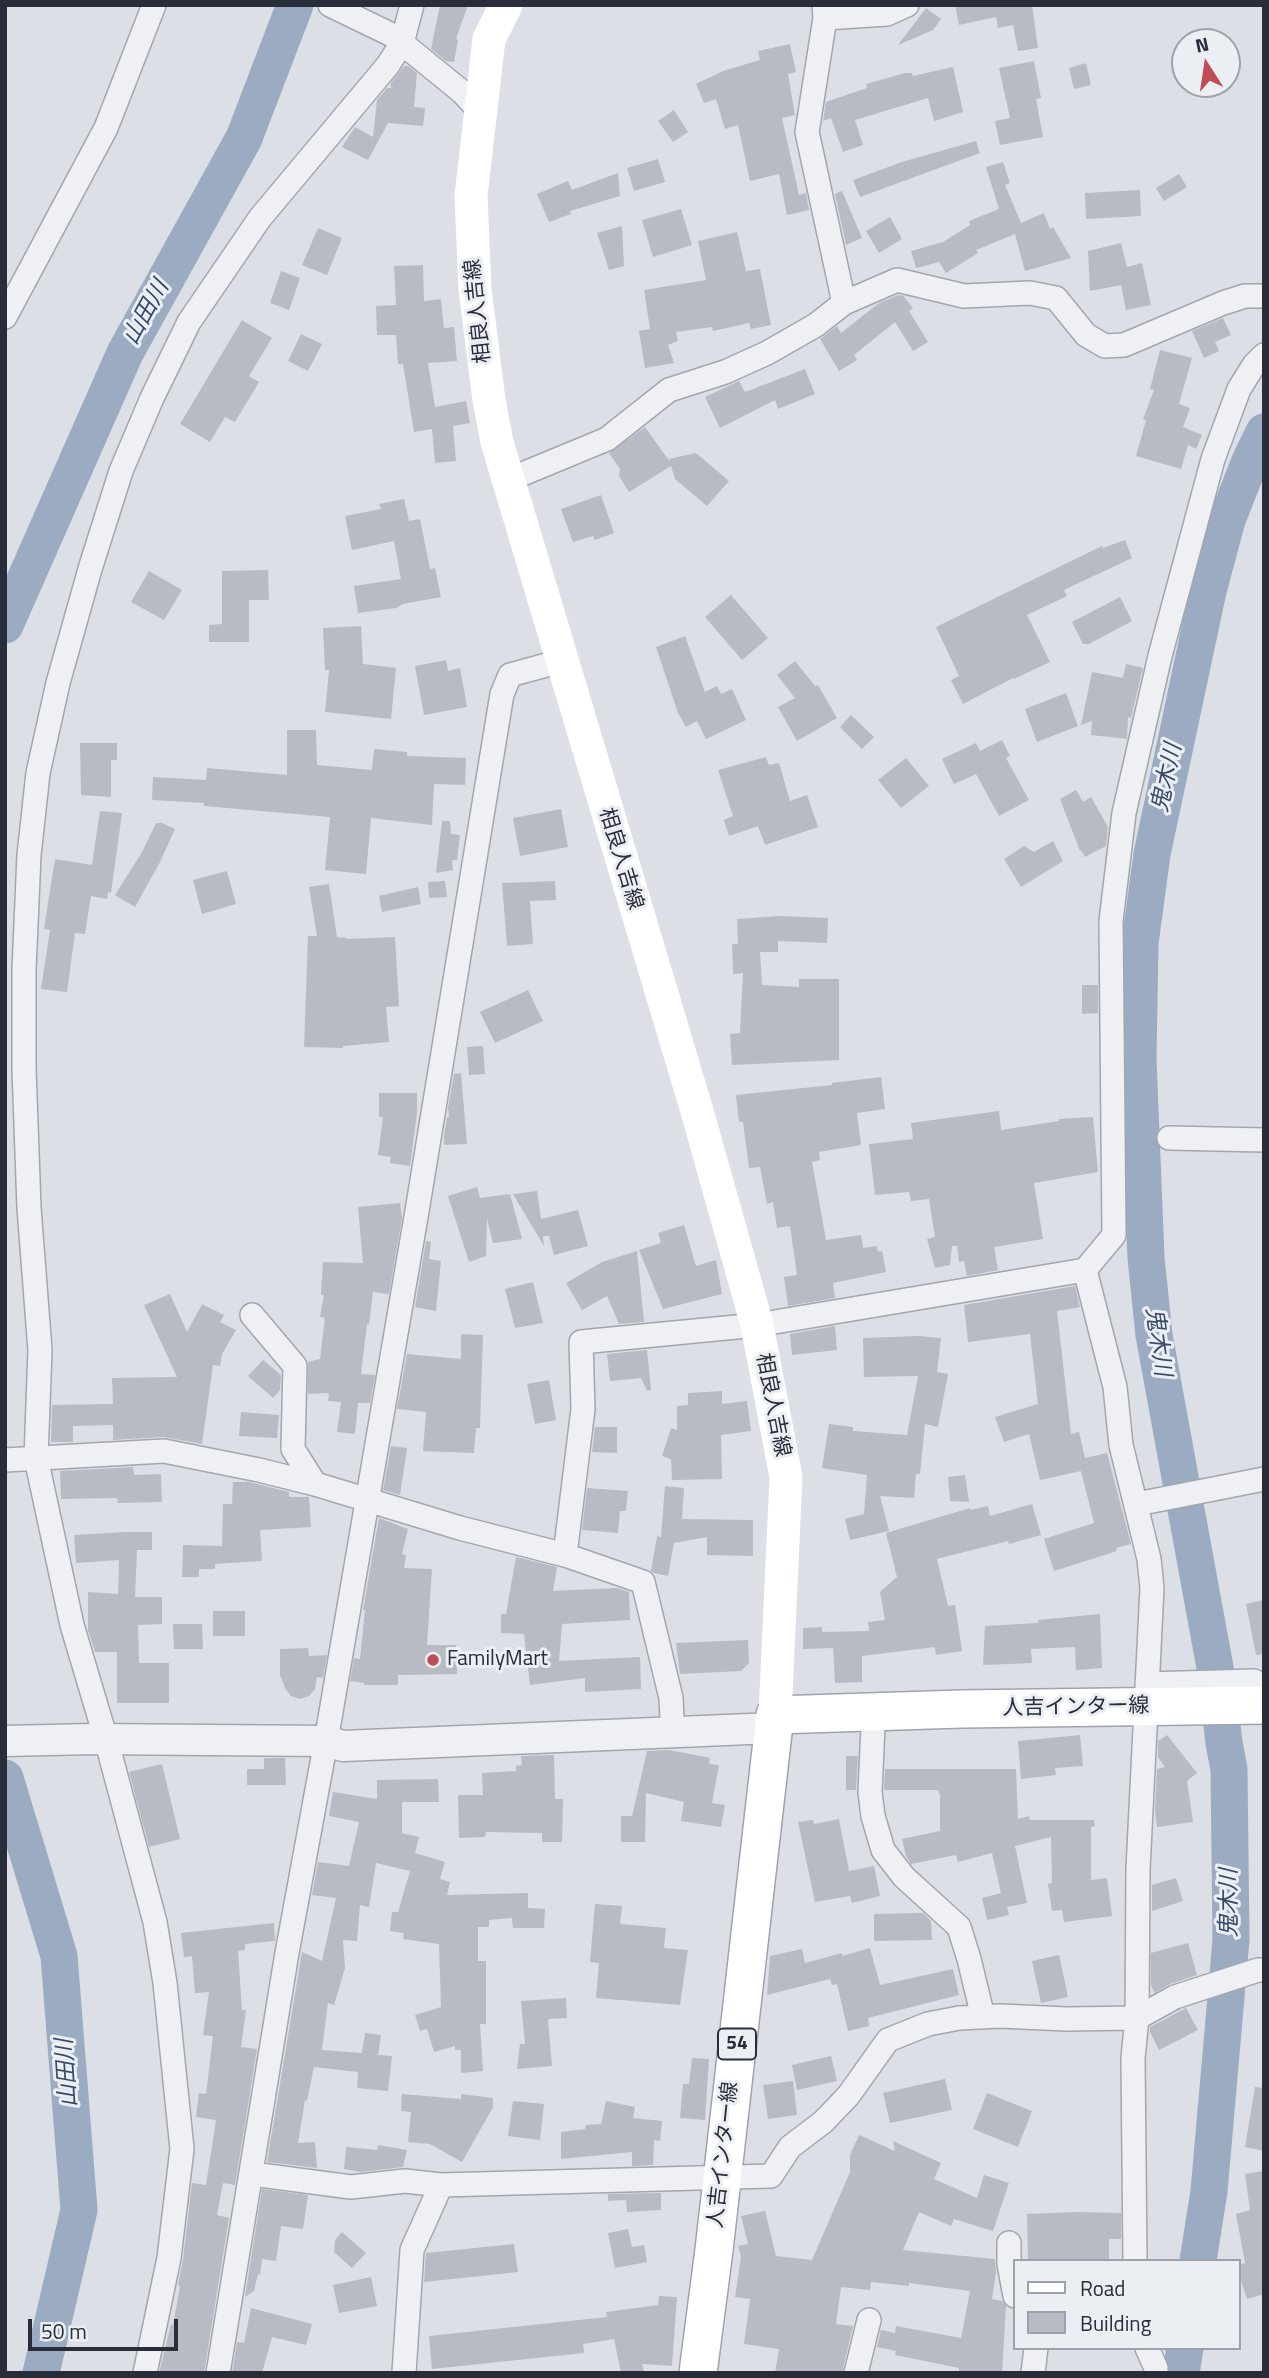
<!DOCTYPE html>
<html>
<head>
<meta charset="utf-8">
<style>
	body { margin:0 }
	#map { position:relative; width:1269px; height:2378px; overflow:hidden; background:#dcdfe5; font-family:"Titillium Web",sans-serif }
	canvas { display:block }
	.frame { position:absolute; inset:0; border:7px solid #282d39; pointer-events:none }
	.legend { position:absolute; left:1013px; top:2259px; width:228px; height:91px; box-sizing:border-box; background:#ebeef3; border:2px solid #9da1a9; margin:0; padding:9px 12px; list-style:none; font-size:21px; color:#282d39 }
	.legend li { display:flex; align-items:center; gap:14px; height:35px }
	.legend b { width:35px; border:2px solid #9da1a9 }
	.north { position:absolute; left:1171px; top:28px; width:70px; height:70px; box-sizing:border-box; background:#ebeef3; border:2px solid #9da1a9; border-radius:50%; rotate:348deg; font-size:19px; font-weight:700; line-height:28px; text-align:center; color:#282d39 }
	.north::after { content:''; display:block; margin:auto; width:24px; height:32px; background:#be4d56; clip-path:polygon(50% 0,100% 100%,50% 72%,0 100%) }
	.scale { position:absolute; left:28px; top:2319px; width:150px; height:32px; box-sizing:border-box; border:4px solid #282d39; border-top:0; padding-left:9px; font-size:21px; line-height:24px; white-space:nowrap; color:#282d39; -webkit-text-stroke:5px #ebeef3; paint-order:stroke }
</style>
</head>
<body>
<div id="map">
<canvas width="1269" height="2378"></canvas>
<div class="frame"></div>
<ul class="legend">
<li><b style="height:9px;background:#fff"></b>Road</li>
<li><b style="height:19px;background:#b7bbc4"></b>Building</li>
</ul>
<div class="north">N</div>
<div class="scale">50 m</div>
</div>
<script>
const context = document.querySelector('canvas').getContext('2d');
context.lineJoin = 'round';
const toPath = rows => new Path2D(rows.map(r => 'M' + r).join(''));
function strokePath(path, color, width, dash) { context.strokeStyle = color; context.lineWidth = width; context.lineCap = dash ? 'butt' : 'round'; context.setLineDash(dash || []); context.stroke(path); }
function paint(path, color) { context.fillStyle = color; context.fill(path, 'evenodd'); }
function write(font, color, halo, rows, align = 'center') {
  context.font = font + ' "Titillium Web","Noto Sans JP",sans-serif'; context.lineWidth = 6; context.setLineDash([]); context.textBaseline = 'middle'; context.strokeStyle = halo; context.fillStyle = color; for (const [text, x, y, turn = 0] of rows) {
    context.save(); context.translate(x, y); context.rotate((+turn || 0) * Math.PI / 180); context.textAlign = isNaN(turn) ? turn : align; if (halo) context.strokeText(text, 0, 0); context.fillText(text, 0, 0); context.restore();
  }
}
strokePath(toPath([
	[5,625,125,353,244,138,295,5],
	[5,1778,59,1956,79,2210,41,2373],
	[1198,2261,1209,2191,1231,1940,1229,1769,1224,1743,1216,1673,1154,1335,1146,1258,1138,1059,1140,943,1152,854,1208,591,1227,520,1250,461,1264,432],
	[1181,2373,1185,2348]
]), '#9babc1', 37);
paint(toPath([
	[440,5,468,5,456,39,458,40,454,62,446,61,431,49],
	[955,5,1032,5,1038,48,1018,51,1013,25,998,28,996,17,959,25],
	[926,8,941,19,933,30,898,45],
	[790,44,796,72,788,74,795,115,782,118,799,195,806,193,809,210,787,215,779,174,750,181,738,125,725,129,716,99,704,103,696,84,723,71,760,60,758,51],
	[1034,61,1041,98,1036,99,1043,137,1000,145,995,121,1010,118,999,68],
	[1086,63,1091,85,1074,89,1069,68],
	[404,66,408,66,417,73,414,107,425,108,423,126,388,123,368,160,342,147,355,127,373,137,377,100,387,88,391,88,391,83],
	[953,67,963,112,934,121,928,98,855,120,863,145,843,152,831,118,823,121,826,102,867,88,866,84,905,73,912,73,913,76],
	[674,110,688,132,673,142,658,121],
	[976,141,980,153,860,197,853,180,902,162],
	[658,159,665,182,634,191,627,168],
	[1003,162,1010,183,1005,185,1021,223,1044,213,1050,229,1053,227,1071,258,1025,271,1015,234,976,250,978,253,946,273,939,262,916,268,911,251,943,242,970,225,969,221,999,209,986,167],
	[618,173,620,196,570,211,571,214,549,222,537,194,568,181,572,190],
	[1179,174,1187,187,1164,201,1156,188],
	[1140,190,1141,216,1086,219,1085,193],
	[842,191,862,238,846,245,835,194],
	[681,209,692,245,653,257,642,220],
	[890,217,902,239,879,253,866,231],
	[622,226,624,266,609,270,597,233],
	[318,228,342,238,327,275,302,265],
	[737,232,746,271,760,269,771,325,751,329,749,323,713,331,712,327,676,332,678,341,668,345,674,363,645,368,639,331,650,329,644,290,706,280,698,241],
	[1121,243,1127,267,1142,263,1151,305,1126,310,1121,285,1090,291,1088,251],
	[423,265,424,301,441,299,444,328,454,327,457,361,428,363,435,407,466,401,470,423,453,426,456,461,435,463,432,429,414,432,403,364,398,364,396,335,377,335,376,306,396,305,394,266],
	[281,271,300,278,289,310,270,303],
	[898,295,903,296,913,308,909,311,928,342,913,351,895,322,854,355,857,360,839,371,820,339,837,326,841,333,879,303],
	[1223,318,1231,335,1215,342,1219,351,1204,358,1192,331],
	[242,320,272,338,249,376,259,382,235,422,225,417,210,442,180,424],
	[301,334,322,344,308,371,288,361],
	[1160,350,1192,358,1179,404,1190,408,1183,427,1202,435,1196,449,1188,445,1181,469,1136,456,1146,420,1143,419,1154,390,1150,389],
	[805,369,815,394,778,409,775,400,720,428,705,397,739,381,745,392],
	[645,427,670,462,669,459,696,453,729,481,707,506,675,479,671,466,629,492,619,476,620,469,609,453],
	[601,495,614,533,595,540,593,536,573,542,561,509],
	[404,499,409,521,420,519,430,569,435,568,441,597,403,604,396,608,358,613,354,586,401,579,394,541,352,550,345,516,381,509,379,504],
	[1125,540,1132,558,1064,590,1067,596,1027,615,1050,662,1014,679,1013,678,963,704,951,680,959,676,936,627,1102,546,1103,548],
	[268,570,269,600,249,600,249,642,209,642,209,625,222,624,222,571],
	[149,571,182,590,164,620,131,602],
	[731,595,768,638,742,660,705,617],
	[1120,597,1132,621,1089,644,1083,644,1072,622],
	[361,626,363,664,396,668,391,719,325,712,329,670,325,670,323,628],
	[685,636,705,692,717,686,721,694,732,689,746,720,706,739,697,721,686,727,678,713,656,647],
	[446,660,448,671,460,668,467,707,424,715,415,666],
	[795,661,815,686,818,685,837,718,797,741,778,707,795,698,777,675],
	[1126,664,1143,668,1131,718,1128,717,1127,739,1091,735,1092,721,1081,725,1092,672,1123,678],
	[1066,693,1078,726,1037,742,1025,709],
	[851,715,874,737,862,749,840,727],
	[287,730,316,730,317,765,372,770,374,749,407,752,407,756,466,758,465,785,434,784,432,825,371,818,366,874,325,870,330,817,204,806,204,803,152,800,153,777,206,780,207,768,287,775],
	[1002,740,1010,756,1006,758,1029,800,999,816,976,774,954,784,942,759,976,743,980,751],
	[80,743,117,743,117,760,111,760,111,797,81,795],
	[766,757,769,765,779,763,790,801,807,795,818,827,765,845,758,826,729,836,724,820,733,816,718,770],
	[906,758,929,786,901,808,878,780],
	[1076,790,1083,802,1091,797,1108,827,1106,846,1085,857,1081,850,1080,851,1060,799],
	[561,809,568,847,520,856,513,818],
	[100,811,122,813,111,893,108,892,107,899,91,896,85,934,75,933,67,992,41,989,50,930,44,929,55,859,92,865],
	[442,821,450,821,451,834,460,835,457,860,452,860,453,870,436,873],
	[156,823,162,823,175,829,160,862,135,907,115,895,142,852],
	[1053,841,1063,861,1021,887,1004,859,1024,846,1034,852],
	[227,871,236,904,202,914,193,880],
	[445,881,447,897,429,898,428,882],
	[555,881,556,900,530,901,533,944,507,946,502,883],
	[329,884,337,937,347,938,347,939,395,937,399,1006,386,1007,389,1042,343,1046,343,1048,304,1047,308,936,317,936,309,887],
	[418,887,421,904,382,912,379,896],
	[779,916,828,918,827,943,778,941,778,952,760,952,762,985,799,987,799,979,839,979,839,1060,732,1065,730,1034,740,1033,743,973,733,974,732,944,738,944,737,919],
	[1082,985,1098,985,1098,1013,1082,1014],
	[528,990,543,1021,495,1043,480,1012],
	[483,1046,485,1074,469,1075,467,1047],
	[461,1073,467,1144,444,1145,444,1136,447,1117,449,1117,448,1108,454,1074],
	[881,1077,885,1109,857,1113,861,1145,819,1152,820,1160,812,1162,826,1240,861,1235,863,1248,877,1246,878,1252,882,1251,886,1272,833,1283,835,1298,788,1306,784,1277,797,1275,790,1226,777,1228,773,1202,767,1204,760,1167,749,1168,743,1122,739,1122,736,1095,832,1085,832,1083],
	[379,1093,417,1093,417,1113,410,1166,390,1163,391,1157,378,1155,383,1117,379,1117],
	[999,1111,1001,1130,1059,1121,1059,1119,1093,1117,1098,1172,1034,1183,1043,1239,994,1247,998,1270,967,1276,964,1261,959,1262,957,1246,952,1246,950,1265,935,1268,927,1239,935,1237,929,1199,911,1201,909,1192,875,1195,869,1144,913,1139,911,1123],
	[477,1187,480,1198,510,1194,522,1239,493,1243,487,1219,486,1256,469,1262,448,1196],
	[537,1191,541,1219,578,1210,588,1246,554,1255,549,1236,543,1236,544,1246,513,1194],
	[400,1203,402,1218,389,1294,373,1292,369,1324,367,1324,361,1374,375,1375,370,1403,358,1403,355,1434,337,1432,341,1402,328,1401,329,1393,308,1394,308,1362,320,1359,325,1318,320,1317,324,1295,321,1295,323,1262,363,1263,358,1207],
	[684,1225,696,1266,716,1260,722,1294,663,1309,639,1250,661,1243,658,1233],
	[426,1241,431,1242,429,1259,441,1261,436,1311,415,1307],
	[637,1251,644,1322,619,1324,607,1296,582,1310,566,1283,602,1262],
	[533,1282,543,1323,515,1328,505,1289],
	[1075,1286,1080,1307,1057,1311,1071,1434,1079,1432,1085,1458,1107,1453,1131,1544,1116,1548,1117,1551,1054,1571,1044,1539,1094,1523,1081,1471,1040,1480,1029,1434,1004,1442,995,1417,1038,1404,1030,1334,968,1342,964,1305],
	[170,1294,187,1332,202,1304,224,1315,220,1322,236,1330,222,1354,220,1366,213,1365,202,1444,164,1437,113,1440,113,1425,73,1426,73,1442,51,1442,52,1405,113,1404,112,1378,177,1377,144,1305],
	[835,1326,837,1350,792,1355,790,1334],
	[461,1334,483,1335,480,1428,476,1428,474,1453,423,1451,426,1412,397,1409,407,1354,461,1359],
	[918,1336,941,1338,937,1372,948,1374,938,1427,925,1424,920,1474,916,1474,914,1498,880,1496,889,1531,850,1540,845,1519,864,1514,867,1475,822,1468,829,1424,853,1427,853,1431,907,1435,918,1376,864,1377,863,1338],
	[647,1350,651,1390,647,1391,641,1378,610,1381,607,1354],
	[263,1360,281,1375,280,1390,273,1398,248,1376],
	[549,1380,556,1420,535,1424,527,1384],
	[722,1391,722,1404,747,1401,751,1431,721,1435,722,1479,672,1480,671,1459,662,1456,671,1428,677,1430,677,1406,688,1405,688,1393],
	[241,1412,279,1415,277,1438,239,1436],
	[595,1427,617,1427,617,1453,592,1452],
	[391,1446,407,1448,400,1495,383,1490],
	[133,1467,134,1475,161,1474,162,1502,118,1503,117,1498,61,1499,60,1471],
	[965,1475,969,1502,950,1501,948,1477],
	[233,1482,249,1482,289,1492,289,1497,309,1497,311,1527,260,1530,262,1561,215,1564,215,1569,199,1569,199,1577,182,1577,183,1545,222,1546,223,1504,232,1504],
	[665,1486,684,1488,682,1519,753,1520,753,1556,707,1555,707,1537,674,1543,668,1576,654,1573,651,1571,657,1536,661,1537],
	[587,1488,628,1491,626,1511,620,1511,618,1533,582,1530],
	[1032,1504,1041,1535,1009,1544,1008,1541,937,1559,948,1606,955,1605,962,1651,936,1655,935,1647,862,1656,862,1682,835,1683,833,1648,803,1649,803,1628,822,1627,822,1632,869,1631,868,1622,885,1620,880,1592,897,1577,886,1533,970,1508,970,1510,988,1506,990,1516],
	[379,1518,408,1529,402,1554,406,1555,404,1568,432,1569,427,1645,456,1645,457,1674,398,1675,398,1685,364,1685,364,1683,350,1681,354,1658,360,1659,365,1610,363,1610],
	[125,1532,152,1532,152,1550,137,1550,135,1597,162,1597,162,1624,138,1625,139,1663,169,1663,169,1703,117,1703,117,1652,95,1652,88,1630,88,1592,118,1594,119,1560,76,1563,74,1535],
	[516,1557,557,1567,553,1591,617,1588,629,1592,630,1620,562,1624,559,1661,640,1657,641,1689,585,1692,585,1678,530,1685,524,1634,501,1633,501,1614,506,1614],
	[1264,1600,1264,1654,1256,1655,1246,1604],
	[213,1611,245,1611,245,1636,213,1636],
	[1100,1614,1102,1668,1076,1670,1075,1647,1031,1649,1032,1663,983,1665,985,1626,1038,1623,1038,1620],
	[173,1624,202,1624,203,1649,174,1649],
	[748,1640,749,1663,741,1671,680,1674,676,1643],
	[308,1648,309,1656,327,1655,323,1678,317,1677,315,1689,309,1696,300,1699,291,1696,286,1690,280,1675,280,1649],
	[1080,1735,1083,1766,1055,1768,1056,1775,1021,1779,1018,1741],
	[1167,1735,1197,1773,1187,1781,1193,1822,1157,1827,1155,1811,1157,1769,1165,1767,1158,1757,1158,1741],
	[669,1750,710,1758,709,1764,719,1765,712,1803,725,1805,721,1827,681,1821,684,1802,646,1793,645,1842,621,1842,621,1816,632,1816,647,1751],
	[554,1755,555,1799,563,1799,562,1842,542,1842,542,1833,486,1832,485,1837,459,1838,458,1795,483,1795,482,1773,516,1771,516,1766,522,1765,521,1756],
	[846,1756,858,1756,856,1790,846,1790],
	[264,1758,285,1758,286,1785,247,1785,247,1769,264,1769],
	[162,1764,180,1839,149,1847,129,1772],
	[885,1769,1016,1769,1018,1819,1029,1816,1030,1820,1094,1820,1095,1826,1091,1827,1091,1880,1107,1878,1112,1916,1064,1922,1062,1910,1052,1911,1048,1884,1052,1883,1051,1837,1015,1846,1027,1903,1007,1907,1009,1915,987,1920,982,1898,1001,1893,992,1853,958,1862,956,1855,911,1864,906,1856,902,1839,940,1831,940,1796,938,1790,884,1790],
	[438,1779,439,1802,402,1802,402,1833,419,1837,415,1853,445,1862,440,1879,450,1882,447,1895,528,1893,528,1908,545,1909,544,1928,513,1928,512,1918,489,1920,489,1927,478,1927,478,1961,486,1961,486,2024,480,2024,483,2071,461,2073,461,2050,455,2050,455,2046,434,2052,427,2029,420,2031,415,2015,441,2007,439,1944,403,1939,404,1933,390,1931,392,1912,398,1912,410,1871,376,1863,369,1907,360,1905,357,1941,343,1940,345,1968,334,2005,328,2003,322,2050,362,2053,365,2033,381,2035,378,2055,392,2056,388,2091,357,2088,358,2072,314,2067,307,2101,305,2100,298,2143,315,2142,317,2168,267,2162,302,1952,322,1961,336,1898,312,1895,318,1862,349,1866,359,1822,329,1816,333,1792,377,1799,377,1780],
	[839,1819,849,1871,874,1866,880,1896,852,1903,850,1896,815,1902,798,1822,813,1820,814,1824],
	[1176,1878,1183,1901,1152,1911,1152,1885],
	[595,1904,622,1906,620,1924,666,1928,664,1948,688,1950,680,2005,596,1998,599,1963,590,1962],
	[923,1913,931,1921,932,1940,874,1941,874,1914],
	[274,1923,275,1941,245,1944,245,1950,238,1951,242,2010,246,2010,241,2047,257,2049,235,2185,223,2183,217,2215,229,2218,204,2373,159,2373,171,2324,173,2325,180,2286,178,2285,183,2260,192,2183,206,2185,216,2120,196,2117,199,2093,206,2094,213,2036,203,2035,209,1992,195,1993,192,1956,184,1957,181,1933],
	[1188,1943,1197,1975,1170,1984,1154,1993,1151,1984,1151,1953],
	[870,1948,880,1985,953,1969,959,1995,868,2018,869,2026,848,2031,837,1984,832,1985,830,1979,767,1995,770,1956,802,1949,805,1963,842,1953,842,1956],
	[1059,1955,1068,1997,1041,2003,1032,1961],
	[566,1998,567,2018,548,2019,552,2066,517,2069,520,2044,525,2044,521,2001],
	[1186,2008,1198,2030,1159,2050,1150,2032,1150,2027],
	[831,2056,837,2081,797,2090,792,2065],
	[692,2058,709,2059,705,2120,680,2118,683,2084,689,2084],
	[945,2079,952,2110,890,2123,883,2093],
	[793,2081,797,2115,768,2119,763,2085],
	[1255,2087,1264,2088,1264,2151,1245,2147],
	[987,2093,1032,2111,1018,2147,973,2129],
	[402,2094,461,2099,461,2094,493,2098,493,2107,462,2162,430,2144,408,2142,411,2112,401,2111],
	[513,2101,544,2104,540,2140,508,2136],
	[606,2101,635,2107,633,2118,662,2121,660,2141,654,2140,653,2165,632,2166,632,2152,561,2159,561,2132,585,2129,586,2125,601,2124],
	[859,2135,895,2151,893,2141,941,2163,934,2179,977,2198,984,2175,1009,2183,993,2231,954,2219,951,2226,919,2212,903,2250,995,2259,996,2273,992,2299,1002,2301,1006,2306,1002,2373,959,2373,959,2368,895,2355,896,2351,877,2347,881,2330,895,2333,896,2326,961,2338,970,2291,909,2283,909,2286,871,2282,870,2290,841,2287,836,2324,853,2326,842,2373,775,2373,779,2349,744,2344,750,2299,735,2297,741,2257,738,2246,748,2244,741,2216,765,2211,776,2256,812,2260,850,2172,850,2155],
	[378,2145,407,2150,403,2167,361,2172,344,2169,346,2147,377,2150],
	[1264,2171,1264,2294,1247,2299,1239,2274,1239,2265,1245,2263,1236,2214,1250,2210,1245,2174],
	[262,2189,308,2195,303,2229,281,2226,276,2261,262,2259,260,2275,258,2274,254,2291,245,2297],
	[661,2193,661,2210,627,2212,626,2200,608,2201,608,2194],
	[1077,2212,1121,2213,1121,2239,1109,2239,1109,2261,1028,2261,1027,2214],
	[628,2229,632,2247,644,2245,647,2262,615,2268,608,2233],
	[342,2232,366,2253,352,2268,334,2252,335,2240],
	[514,2244,518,2272,424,2282,426,2253],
	[371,2277,377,2306,339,2313,333,2285],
	[659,2296,677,2297,672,2366,642,2364,644,2373,621,2373,614,2339,583,2344,584,2353,432,2369,429,2336,607,2317,606,2312,658,2305],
	[251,2308,312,2324,306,2345,272,2337,262,2373,232,2373,237,2342,244,2343]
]), '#b7bbc4');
const minor = toPath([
	[330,5,392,35,462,92,479,110],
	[824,5,825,18,807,132,844,303],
	[825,18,887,14,907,5],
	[5,317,106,128,154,5],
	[508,480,607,439,669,390,725,372,767,353,816,325,844,303,897,280,964,296,1030,293,1056,298,1086,335,1105,346,1124,345,1223,303,1245,296,1264,296],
	[1169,1138,1264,1140],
	[1085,1270,1115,1387,1121,1445,1149,1559,1152,1588,1138,1869,1137,2018,1133,2058,1135,2261],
	[252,1315,295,1366,293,1449,315,1484],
	[5,1460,164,1451,259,1470,315,1484,460,1528,565,1555,643,1582,671,1698,672,1720],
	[1137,1504,1264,1479],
	[565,1555,583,1409,581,1342,757,1325,1085,1270,1114,1235,1111,921,1124,813,1160,656,1213,459,1239,389,1254,365,1264,355],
	[1147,1684,1254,1681],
	[873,1726,870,1792,873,1816,883,1850,904,1877,959,1927,969,1959,983,2017],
	[252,2174,351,2187,405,2181,441,2185,771,2176,790,2147,823,2122,848,2096,888,2040,928,2024,959,2018,1000,2016,1067,2019,1137,2018,1175,1997,1258,1970,1264,1970],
	[1009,2243,1009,2264,1015,2296],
	[1147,2348,1156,2368,1156,2373],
	[145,2373,169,2258,182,2149,165,1983,155,1922,106,1739,72,1625,36,1458,40,1350,29,1208,24,1068,24,970,29,855,38,773,58,683,90,569,121,471,152,398,189,322,260,218,388,65,402,43,412,5],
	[218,2373,287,1953,326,1741,417,1211,502,694,510,675,561,661],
	[404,2373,412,2250,441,2185],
	[856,2373,869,2320],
	[1033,2373,1036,2348]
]);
const tertiary = toPath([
	[5,1741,93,1739,326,1741,343,1746,774,1728]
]);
const primary = toPath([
	[698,2373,714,2250,775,1715,961,1709,1264,1705]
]);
strokePath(minor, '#a2a6ae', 26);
strokePath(tertiary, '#a2a6ae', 33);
strokePath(primary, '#9da3af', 40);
strokePath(minor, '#eff0f4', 23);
strokePath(tertiary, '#eff0f4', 30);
strokePath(toPath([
	[506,5,489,39,471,196,475,289,489,400,497,442,697,1111,757,1325,786,1477,775,1715]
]), '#fff', 33);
strokePath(primary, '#fff', 37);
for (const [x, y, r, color] of [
	[433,1660,7,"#be4d56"]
]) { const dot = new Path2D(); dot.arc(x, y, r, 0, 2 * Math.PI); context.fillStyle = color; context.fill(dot); strokePath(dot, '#ebeef3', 2.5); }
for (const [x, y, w] of [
	[737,2044,38]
]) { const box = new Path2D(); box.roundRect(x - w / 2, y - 15.5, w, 31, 5); context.fillStyle = '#ebeef3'; context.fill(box); strokePath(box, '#282d39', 2); }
write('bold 19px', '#282d39', null, [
	["54",737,2044]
]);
write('21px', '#282d39', '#ebeef3', [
	["相良人吉線",479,311,-96],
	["相良人吉線",620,859,73],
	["相良人吉線",772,1405,79],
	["人吉インター線",1076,1708,-1],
	["人吉インター線",724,2155,-84]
]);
write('21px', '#282d39', '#ebeef3', [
	["FamilyMart",447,1660]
], 'left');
write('italic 23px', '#374a68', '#ebeef3', [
	["山田川",147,313,-61],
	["鬼木川",1168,778,-78],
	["鬼木川",1157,1342,82],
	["鬼木川",1230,1903,-90],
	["山田川",68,2073,-94]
]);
</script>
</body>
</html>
